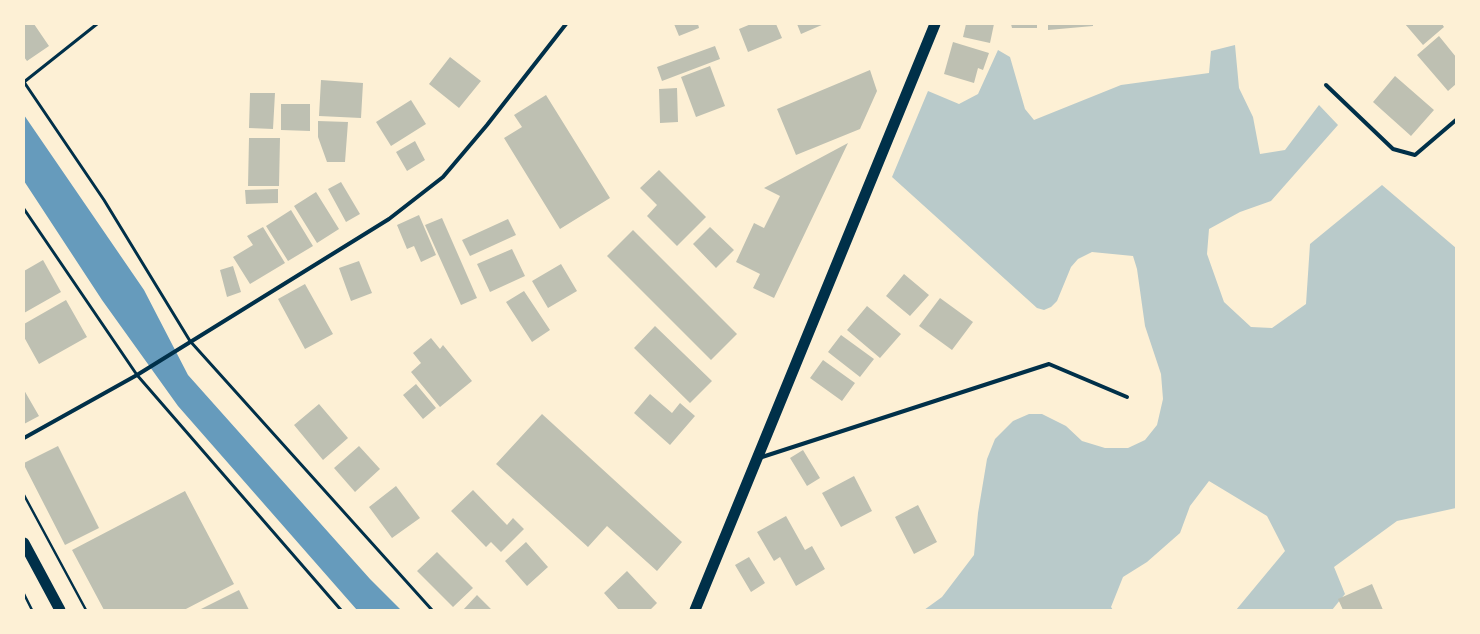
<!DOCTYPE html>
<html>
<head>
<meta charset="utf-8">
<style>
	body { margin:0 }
	#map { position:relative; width:1480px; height:634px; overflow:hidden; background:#fdf0d5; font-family:"Source Serif 4",serif }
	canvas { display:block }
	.frame { position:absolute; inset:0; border:25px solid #fdf0d5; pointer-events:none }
</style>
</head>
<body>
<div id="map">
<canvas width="1480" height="634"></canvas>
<div class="frame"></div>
</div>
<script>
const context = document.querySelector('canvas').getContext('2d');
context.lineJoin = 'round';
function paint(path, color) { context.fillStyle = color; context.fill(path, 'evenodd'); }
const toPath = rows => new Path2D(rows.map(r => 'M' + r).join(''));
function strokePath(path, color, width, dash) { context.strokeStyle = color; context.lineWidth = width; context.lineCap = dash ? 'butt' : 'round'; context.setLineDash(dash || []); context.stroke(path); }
paint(toPath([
	[1235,45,1239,88,1253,117,1260,154,1285,150,1319,105,1338,125,1271,201,1240,212,1209,229,1207,254,1224,302,1251,327,1272,328,1306,304,1310,244,1382,185,1456,248,1456,508,1397,521,1334,567,1345,594,1332,610,1236,610,1285,551,1267,516,1209,481,1190,506,1180,533,1147,562,1123,577,1111,607,1113,610,924,610,942,597,974,555,978,513,987,459,995,439,1013,421,1029,414,1042,414,1066,426,1082,441,1105,448,1128,448,1145,440,1157,425,1163,399,1161,374,1145,326,1137,269,1133,256,1092,252,1078,259,1071,267,1057,301,1051,307,1044,310,1037,308,892,177,928,91,959,104,978,94,998,50,1010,57,1025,109,1034,120,1121,85,1209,73,1211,51]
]), '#b9caca');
paint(toPath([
	[24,115,144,290,188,375,370,579,401,610,357,610,178,406,102,300,24,181]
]), '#669bbc');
paint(toPath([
	[24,24,34,24,49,46,27,61,24,57],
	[674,24,698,24,699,28,679,36],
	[751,24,776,24,782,38,748,52,739,29],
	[797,24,824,24,801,34],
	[966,24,994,24,990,43,963,37],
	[1011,24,1037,24,1037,28,1012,28],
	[1048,24,1093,24,1093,26,1048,30],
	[1405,24,1442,24,1444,27,1423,45],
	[1439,36,1456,57,1456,84,1448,91,1417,55],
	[953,42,989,53,983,70,978,68,974,83,944,74],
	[715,46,720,59,662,81,657,67],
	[450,57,481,81,459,108,429,84],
	[710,66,725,106,696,117,681,77],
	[870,70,877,91,860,129,796,155,777,109],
	[1395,76,1434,110,1411,136,1373,102],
	[321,80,363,83,361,118,319,116],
	[677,88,678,122,660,123,659,89],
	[250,93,275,93,273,129,249,128],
	[546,95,610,198,560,229,504,138,522,127,514,115],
	[411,100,426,124,391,146,376,122],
	[281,104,310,104,310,131,281,130],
	[318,121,348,122,345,162,327,162,318,137],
	[249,138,280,138,279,186,248,186],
	[415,141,425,160,407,171,396,152],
	[848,143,774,298,753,288,760,274,736,262,754,223,764,228,780,196,764,188],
	[659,170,706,217,677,246,647,216,657,205,640,188],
	[341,182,360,214,346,222,328,189],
	[278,189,278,203,246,204,245,190],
	[316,192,339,229,317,243,294,206],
	[291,210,313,246,288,261,266,226],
	[419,215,436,255,421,262,414,246,407,249,397,225],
	[442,218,477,298,461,305,425,225],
	[508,219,516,235,470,256,462,240],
	[263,227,285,263,250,284,233,257,253,245,247,236],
	[710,227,734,250,716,268,693,244],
	[633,230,737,334,711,360,607,256],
	[512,249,525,276,490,292,477,264],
	[43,260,61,292,24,313,24,271],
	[359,261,372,293,351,301,339,268],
	[561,264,577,291,548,308,532,281],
	[233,266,241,292,227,297,220,270],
	[904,274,929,295,910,316,886,296],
	[305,284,333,334,305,349,278,299],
	[524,291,550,330,532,342,506,302],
	[940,298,973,322,952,350,919,326],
	[66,300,87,337,39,364,24,337,24,324],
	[867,306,901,334,880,358,847,330],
	[655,326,712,381,690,403,634,348],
	[841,335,874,359,860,377,828,352],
	[431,338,440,349,443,345,472,381,440,407,411,372,421,363,413,353],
	[823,360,855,383,842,401,810,378],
	[416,384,436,408,423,419,403,395],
	[24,390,39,416,24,424],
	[650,394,672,413,680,403,695,416,670,445,634,413],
	[319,404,348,438,323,460,294,425],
	[542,414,682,542,657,571,607,526,588,547,496,464],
	[58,446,99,528,65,545,24,465,24,463],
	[359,446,380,469,355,492,334,468],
	[803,450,820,478,807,486,790,458],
	[854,476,872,511,841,527,822,493],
	[396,486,420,518,392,538,369,507],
	[473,490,507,525,513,518,524,529,501,552,491,542,486,547,451,511],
	[185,491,234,584,184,610,104,610,72,550],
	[918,505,937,542,914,554,895,517],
	[786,516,805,550,812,546,825,569,796,586,780,557,774,561,757,532],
	[526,542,548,567,527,586,505,561],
	[437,552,473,588,453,607,417,571],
	[749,557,765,583,751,592,735,565],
	[627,571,657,603,650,610,619,610,604,593],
	[1372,584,1383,610,1343,610,1338,599],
	[239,590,249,610,199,610],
	[477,595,492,610,463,610]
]), '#bec0b2');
strokePath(toPath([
	[24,495,86,610],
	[24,594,32,610]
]), '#003049', 2.5);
strokePath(toPath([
	[24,82,104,200,190,341,432,610],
	[24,82,97,24],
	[24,209,137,375,341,610]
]), '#003049', 3);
strokePath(toPath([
	[1326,85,1393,149,1415,155,1456,120],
	[24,438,137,375,389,219,443,177,487,125,566,24],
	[759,458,1049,364,1127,397]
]), '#003049', 4);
strokePath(toPath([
	[24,543,60,610],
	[695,610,935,24]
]), '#003049', 11);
</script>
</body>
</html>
